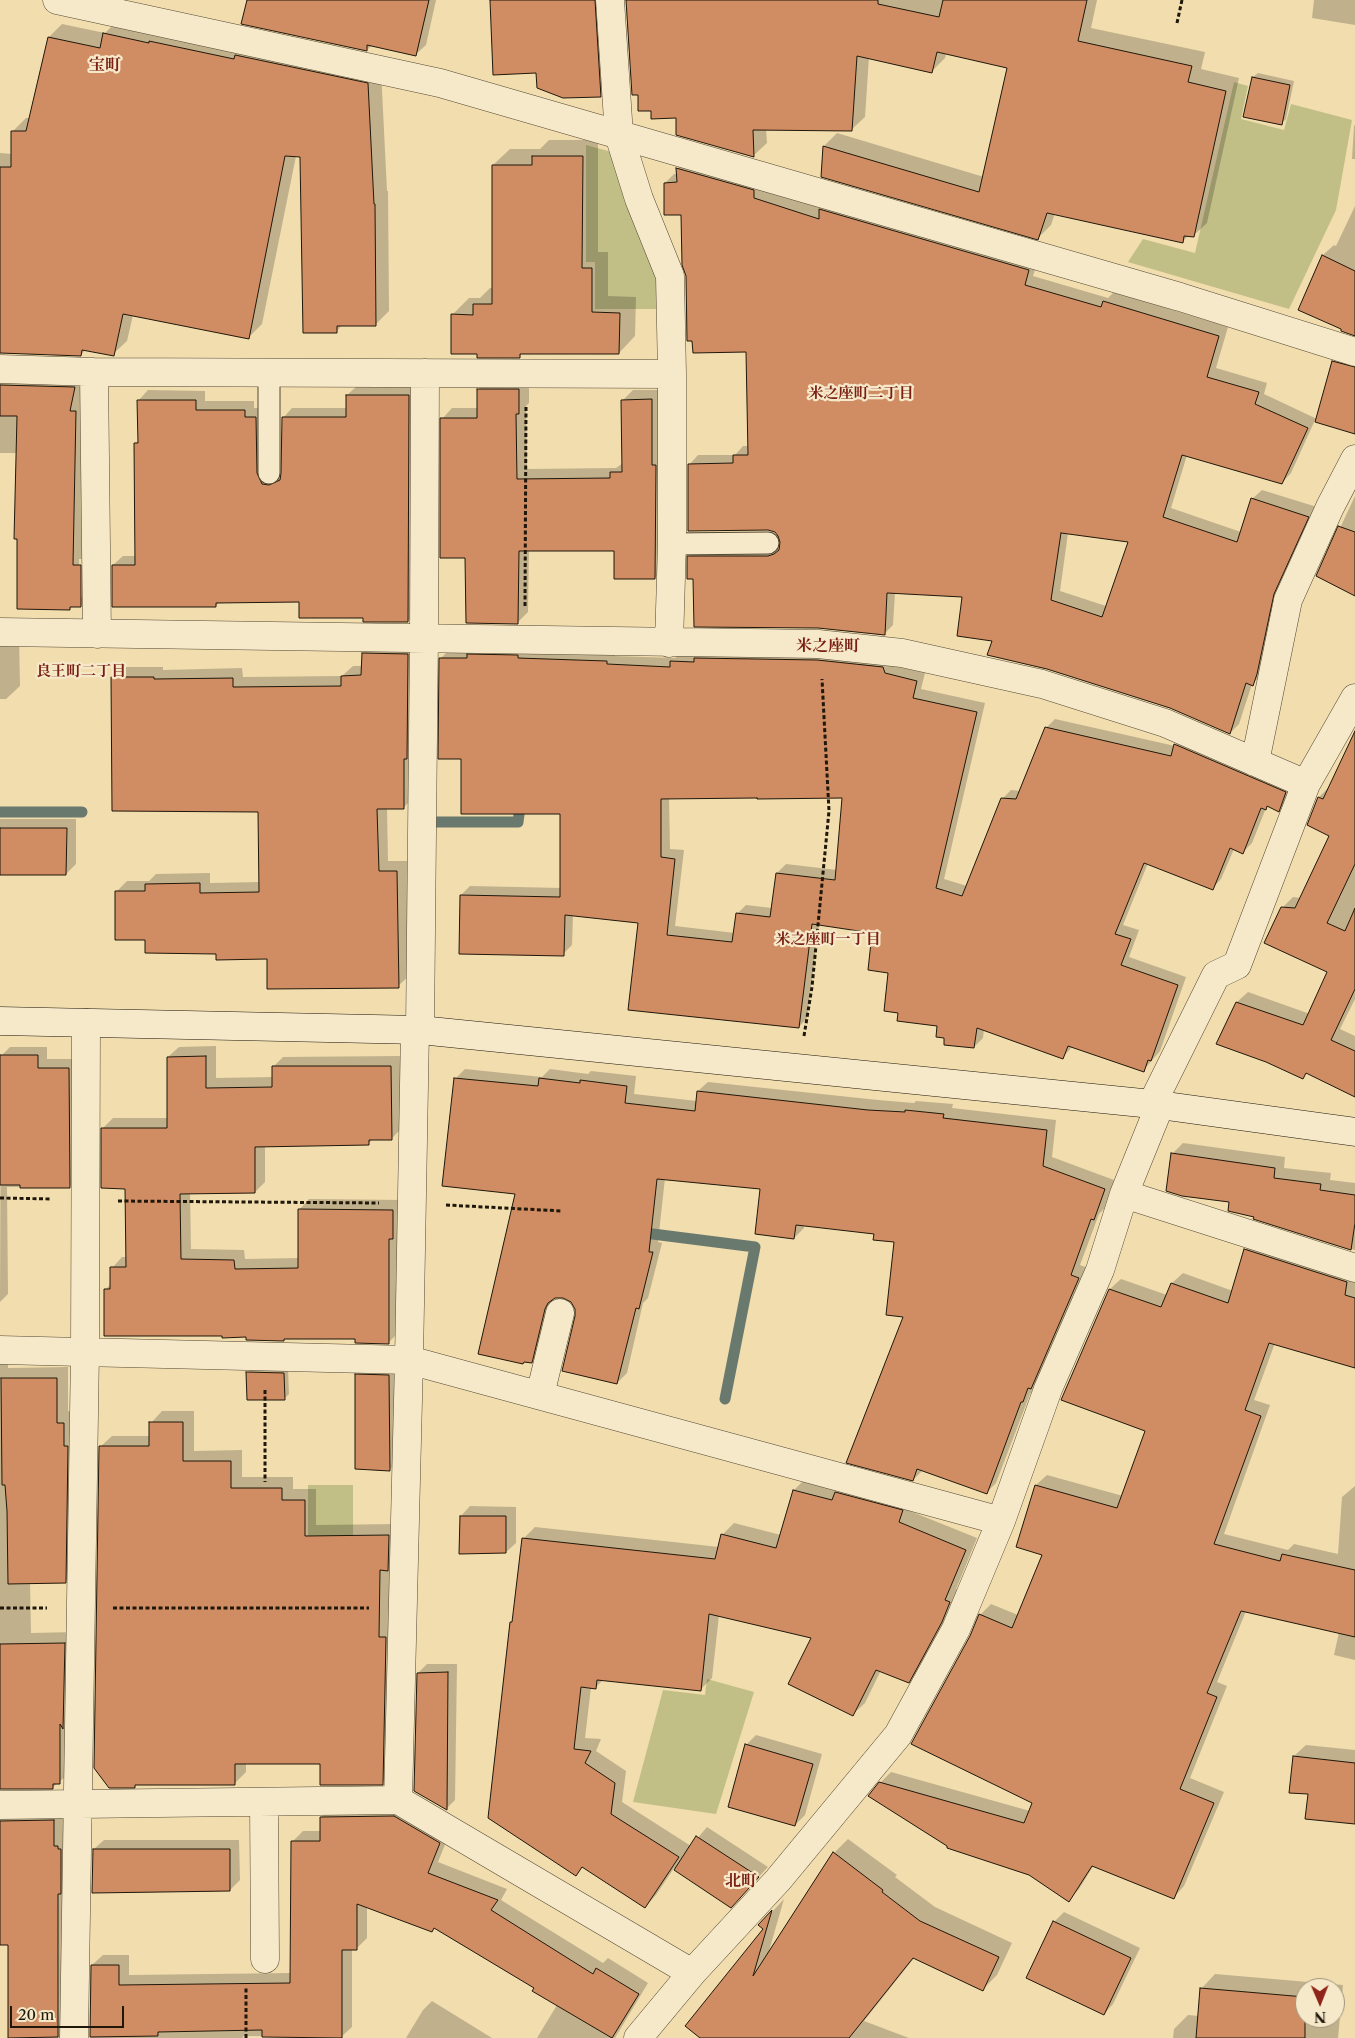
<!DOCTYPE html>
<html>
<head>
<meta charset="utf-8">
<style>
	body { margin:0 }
	#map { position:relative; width:1355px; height:2038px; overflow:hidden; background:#f1ddae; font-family:"Libre Caslon Text",serif }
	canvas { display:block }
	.north { position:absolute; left:1295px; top:1978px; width:50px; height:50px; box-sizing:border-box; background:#f6e9ca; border:1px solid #a0957d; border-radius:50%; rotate:179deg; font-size:14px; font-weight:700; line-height:20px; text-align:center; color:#1f170a }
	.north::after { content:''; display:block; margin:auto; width:18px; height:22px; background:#8f2418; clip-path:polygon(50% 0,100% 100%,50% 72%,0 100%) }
	.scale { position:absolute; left:10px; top:2006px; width:114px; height:22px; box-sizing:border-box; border:2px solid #1f170a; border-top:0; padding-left:6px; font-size:15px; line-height:18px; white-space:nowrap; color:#1f170a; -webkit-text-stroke:4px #f6e9ca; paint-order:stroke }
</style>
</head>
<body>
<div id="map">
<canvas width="1355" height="2038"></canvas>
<div class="north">N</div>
<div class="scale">20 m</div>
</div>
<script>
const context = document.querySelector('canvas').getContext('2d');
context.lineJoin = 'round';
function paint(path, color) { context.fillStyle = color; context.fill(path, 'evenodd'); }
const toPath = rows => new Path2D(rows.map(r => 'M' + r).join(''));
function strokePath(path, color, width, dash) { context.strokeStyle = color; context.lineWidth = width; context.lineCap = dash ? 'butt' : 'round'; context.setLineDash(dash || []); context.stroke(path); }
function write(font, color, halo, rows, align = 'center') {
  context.font = font + ' "Libre Caslon Text","Noto Serif JP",serif'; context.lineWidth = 4.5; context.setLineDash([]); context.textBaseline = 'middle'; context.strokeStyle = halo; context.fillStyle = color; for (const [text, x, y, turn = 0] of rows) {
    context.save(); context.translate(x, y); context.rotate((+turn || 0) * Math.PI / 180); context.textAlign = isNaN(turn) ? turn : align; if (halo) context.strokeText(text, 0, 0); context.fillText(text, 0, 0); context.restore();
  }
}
paint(toPath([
	[1234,82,1248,86,1241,119,1284,130,1291,104,1352,120,1336,210,1289,309,1128,262,1143,239,1195,253],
	[586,145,612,152,661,281,662,309,595,309,595,262,586,262],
	[308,1485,353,1485,353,1573,308,1595],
	[707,1679,754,1692,716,1814,633,1802,663,1690,705,1695]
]), '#c1bf86');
paint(toPath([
	[248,0,436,0,426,45,416,54,372,45,367,50],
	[491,0,608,0,614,82,600,95,538,71],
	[627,0,1097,0,1091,28,1205,52,1201,69,1239,78,1207,223,1193,236,1189,235,1182,242,1055,213,1051,225,1038,238,824,146,837,133,984,177,1008,67,946,53,945,58,932,71,869,57,865,117,851,130,766,129,767,143,753,156,677,117,652,110,639,94],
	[1314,0,1355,0,1355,25,1312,18],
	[118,20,381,70,387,191,388,191,389,311,376,324,343,324,336,332,301,156,296,156,262,324,248,338,133,315,127,341,113,354,86,349,81,355,0,352,0,153,12,154,13,131,26,118,31,118,49,37,62,24,105,33],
	[1258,73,1294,81,1286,119,1281,124,1245,116,1253,77],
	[1355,125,1355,159,1352,159,1354,126],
	[549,140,598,140,598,252,608,252,608,296,636,297,635,336,619,353,523,352,519,357,452,315,469,298,480,298,490,288,493,288,493,165,510,149,540,149],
	[687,159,763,189,822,208,829,200,1038,261,1033,276,1108,298,1114,292,1228,327,1216,368,1267,383,1264,394,1317,419,1333,362,1343,352,1355,356,1355,432,1315,420,1291,473,1282,483,1187,455,1171,508,1241,532,1252,499,1262,490,1317,507,1262,675,1252,684,1239,724,1230,733,1170,707,994,640,964,595,895,592,893,625,884,634,694,578,688,557,698,548,781,546,780,536,775,531,689,465,698,455,735,455,743,446,749,446,747,350,687,275,683,213,665,183,674,174,678,174,678,168],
	[1068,533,1129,540,1106,606,1060,591],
	[1355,206,1355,334,1300,309,1324,254,1334,245,1336,246],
	[0,363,88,374,94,592,81,606,72,606,69,609,17,453,0,453],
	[79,559,82,559,82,597,80,597],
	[489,379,529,379,529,403,526,406,527,469,616,468,623,463,622,401,633,390,662,390,665,567,655,578,616,549,529,550,528,612,517,623,466,556,442,419,452,408,479,408,479,389],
	[357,386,418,386,418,611,408,621,364,617,301,601,220,602,215,606,113,565,123,556,136,556,136,443,139,440,139,400,148,390,205,391,205,401,254,401,254,408,266,408,272,474,280,476,282,476,283,418,292,408,347,408,347,395],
	[1355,496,1355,595,1318,575],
	[0,634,19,635,20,686,6,699,0,699],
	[373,643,418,644,414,797,403,808,387,808,388,861,407,861,409,976,398,986,268,958,146,939,116,892,127,881,149,881,156,874,210,873,210,883,260,882,259,811,112,678,122,667,163,667,163,670,242,668,243,677,342,676,353,666,362,666,363,653],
	[450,649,615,653,615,656,675,658,680,653,827,651,925,673,921,689,985,703,944,879,967,886,1002,799,1011,790,1021,791,1046,728,1055,719,1175,746,1184,736,1294,783,1287,802,1278,810,1268,806,1266,808,1252,843,1243,852,1234,849,1221,879,1213,888,1148,863,1123,925,1139,930,1129,957,1186,977,1160,1051,1143,1071,1073,1046,1063,1057,984,1029,983,1038,974,1047,946,1037,939,1025,900,1012,890,972,874,932,819,924,807,1018,799,1027,639,922,573,915,572,945,563,954,461,895,470,886,562,888,561,812,463,758,441,658],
	[758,796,843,797,837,870,786,864,777,873,772,908,746,905,737,914,735,933,675,926,684,850,670,849,669,798],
	[1355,741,1355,999,1340,1029,1355,1036,1355,1096,1307,1073,1303,1077,1267,1061,1218,1043,1237,1002,1248,992,1310,1014,1328,971,1282,908,1293,897,1301,898,1331,835,1319,797,1330,786],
	[0,819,76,819,76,864,66,874,0,874],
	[216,1046,216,1078,273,1077,273,1067,283,1057,401,1056,402,1128,392,1138,374,1138,368,1144,265,1146,265,1182,255,1192,190,1192,191,1249,244,1250,245,1259,299,1258,299,1210,309,1199,403,1200,399,1332,388,1343,356,1338,285,1338,283,1340,224,1335,105,1290,111,1284,112,1268,122,1257,127,1257,127,1188,103,1128,113,1118,168,1118,168,1057,179,1047],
	[10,1047,47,1047,47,1059,78,1059,79,1177,69,1187,7,1187,8,1294,0,1302,1,1056],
	[465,1069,542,1077,550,1069,588,1074,591,1071,636,1076,634,1094,697,1101,698,1091,708,1082,878,1100,914,1103,916,1101,953,1104,952,1108,1056,1120,1052,1157,1114,1180,1104,1209,1099,1214,1080,1265,1088,1268,1041,1378,1030,1394,996,1483,987,1492,923,1470,913,1480,904,1316,895,1241,875,1233,804,1225,804,1228,794,1238,761,1188,665,1178,658,1242,662,1243,648,1298,643,1303,627,1373,617,1383,576,1316,576,1309,572,1301,564,1296,554,1298,541,1352,531,1362,525,1361,523,1363,517,1193,456,1078],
	[1183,1143,1285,1157,1284,1168,1331,1173,1330,1180,1355,1183,1355,1250,1255,1218,1256,1216,1230,1201,1172,1154],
	[1256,1239,1355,1271,1355,1367,1275,1343,1254,1400,1270,1405,1224,1534,1288,1550,1294,1544,1338,1554,1342,1497,1355,1486,1355,1660,1334,1655,1339,1632,1246,1611,1217,1682,1227,1686,1190,1778,1224,1792,1184,1886,1174,1897,1094,1865,1079,1889,1068,1900,1030,1874,949,1845,880,1783,891,1772,1030,1811,1033,1803,971,1637,980,1615,991,1604,1018,1615,1044,1554,1036,1485,1047,1475,1123,1496,1147,1430,1062,1399,1110,1289,1121,1279,1167,1295,1172,1283,1183,1273,1233,1291,1245,1250],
	[0,1359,8,1359,8,1368,68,1367,68,1411,75,1412,77,1571,65,1582,30,1582,31,1633,76,1632,71,1772,53,1787,0,1788],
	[366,1365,398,1366,399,1460,389,1470,356,1375],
	[252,1368,288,1369,289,1394,284,1399,248,1372],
	[162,1411,194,1411,194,1451,242,1450,242,1477,293,1477,293,1489,316,1489,316,1525,400,1524,394,1772,382,1783,321,1763,246,1763,246,1772,234,1784,137,1784,134,1786,100,1447,112,1436,151,1436,151,1423],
	[806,1478,914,1499,910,1511,977,1538,956,1589,961,1591,920,1670,908,1682,881,1670,865,1703,853,1714,813,1637,719,1615,712,1678,700,1690,604,1679,596,1687,591,1687,585,1738,601,1739,596,1751,626,1771,622,1802,691,1846,707,1827,768,1867,731,1906,674,1868,656,1895,645,1907,584,1866,575,1874,511,1622,513,1620,523,1539,535,1527,719,1547,722,1535,734,1523,781,1535,794,1490],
	[470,1506,516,1507,516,1543,506,1552,461,1516],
	[427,1664,457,1664,455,1800,446,1809,418,1673],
	[756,1735,822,1754,805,1815,795,1825,746,1745],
	[1306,1745,1355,1750,1355,1823,1309,1793,1294,1756],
	[0,1804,65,1809,75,2038,9,2038,10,1944,0,1944],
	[332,1806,405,1806,450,1832,438,1862,507,1889,501,1900,603,1963,608,1958,648,1983,615,2038,537,2038,557,2005,536,1987,435,1927,432,1931,367,1907,367,1938,357,1948,352,1948,352,2027,341,2037,243,2036,243,2038,91,2038,92,1965,103,1955,129,1955,129,1975,292,1973,292,1842,303,1831,321,1831,321,1817],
	[848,1839,897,1875,895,1877,935,1907,1012,1943,997,1975,983,1989,915,1957,864,2021,909,2038,702,2038,765,1928,760,1925,784,1899,769,1951,834,1853],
	[104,1840,239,1840,240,1880,230,1890,94,1849],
	[1064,1912,1140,1948,1113,2004,1104,2014,1054,1922],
	[1215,1974,1343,1985,1338,2038,1173,2038,1174,2029,1188,2015,1199,2016,1201,1989],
	[1305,1988,1335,1988,1335,2018,1305,2018],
	[432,2001,492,2038,406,2038,423,2010]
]), '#0003');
strokePath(toPath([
	[0,812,82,812],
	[436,822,518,822,521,799],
	[637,1232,755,1247,725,1399]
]), '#69796e', 11);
const building = toPath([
	[247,0,429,0,416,56,367,45,367,51,241,24,247,0],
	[490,0,595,0,601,97,563,98,537,88,536,73,493,75,490,0],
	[626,0,878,0,878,4,939,17,943,0,1087,0,1078,41,1192,66,1188,82,1226,91,1194,237,1184,236,1183,243,1047,213,1038,240,821,177,823,146,979,192,1007,68,937,52,932,73,857,56,852,131,753,130,754,157,676,135,676,118,651,119,651,111,638,111,638,95,632,95,626,0],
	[103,33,149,43,149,41,234,59,235,55,368,83,374,204,375,204,376,326,337,326,337,333,303,333,300,157,285,156,249,339,123,314,114,356,82,350,81,356,0,353,0,167,11,167,11,131,26,131,48,37,100,48,103,33],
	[1252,77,1290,85,1282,125,1243,117,1252,77],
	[532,156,583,156,582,268,592,268,592,312,620,313,619,354,520,354,520,358,477,358,477,354,451,354,451,314,473,315,473,304,492,304,492,165,532,165,532,156],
	[676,168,754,190,754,198,819,219,819,209,1029,270,1025,285,1101,307,1103,301,1219,336,1207,377,1259,392,1255,404,1308,428,1282,484,1182,455,1163,517,1237,542,1251,498,1309,517,1274,594,1257,674,1253,686,1246,683,1230,734,1170,708,1047,669,987,655,992,641,957,636,962,597,887,593,885,635,818,628,694,627,693,579,687,579,687,556,768,556,774,554,779,550,780,542,778,536,775,532,768,530,688,531,688,464,733,463,733,455,748,455,746,352,693,353,692,341,687,341,686,276,682,265,681,215,664,215,664,183,677,182,676,168],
	[1061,533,1128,542,1102,617,1051,600,1061,533],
	[1322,255,1355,271,1355,336,1341,331,1341,329,1298,310,1322,255],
	[1332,361,1355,367,1355,434,1315,422,1332,361],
	[0,385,75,387,70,411,76,411,73,565,81,565,81,607,70,607,70,610,17,609,17,539,14,539,17,416,0,416,0,385],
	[477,389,519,389,519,414,516,414,517,479,610,478,610,472,622,472,621,400,652,399,652,465,656,465,655,579,614,579,614,551,519,551,518,624,466,623,465,558,440,558,440,418,477,418,477,389],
	[346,395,409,395,408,622,363,622,363,618,299,618,299,602,216,603,216,607,112,607,112,565,135,565,134,443,138,443,137,400,196,400,196,410,245,410,245,417,256,417,257,473,262,484,269,485,280,480,281,473,282,417,346,417,346,395],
	[1338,526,1355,532,1355,596,1316,576,1338,526],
	[362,653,408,654,407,759,404,759,404,809,377,809,379,871,397,871,399,988,267,989,267,959,216,960,216,954,145,953,145,940,115,940,115,891,145,891,145,884,200,883,200,893,259,892,258,812,112,811,111,677,154,677,154,679,233,678,233,687,341,686,341,676,361,675,362,653],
	[467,654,518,655,518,658,576,660,607,661,607,664,670,667,670,661,694,662,694,658,817,660,883,667,885,673,917,681,913,698,977,712,936,888,962,896,1001,798,1016,799,1045,727,1171,756,1174,744,1286,792,1279,812,1267,806,1266,810,1261,808,1243,854,1230,848,1213,890,1144,863,1115,934,1131,939,1121,965,1178,985,1151,1061,1148,1060,1144,1072,1068,1046,1063,1059,977,1028,974,1048,944,1045,944,1038,936,1037,937,1026,897,1021,898,1013,884,1011,888,973,868,970,872,933,812,924,799,1028,628,1010,638,923,565,915,564,956,459,954,460,895,560,897,560,814,461,814,461,759,438,759,439,658,467,658,467,654],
	[757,798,757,799,842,798,835,880,776,873,770,917,736,913,732,942,667,935,675,859,661,857,661,799,757,798],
	[1355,731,1355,864,1327,923,1345,931,1355,908,1355,989,1331,1040,1355,1051,1355,1097,1306,1073,1303,1079,1266,1062,1216,1044,1236,1002,1303,1025,1327,972,1264,943,1281,907,1295,908,1329,836,1307,825,1318,797,1323,799,1355,731],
	[0,828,67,828,66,875,0,875,0,828],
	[0,1055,38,1055,38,1068,69,1068,70,1188,20,1188,20,1185,0,1185,0,1055],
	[206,1056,206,1088,272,1087,272,1066,391,1066,392,1140,369,1140,369,1145,255,1147,255,1193,180,1194,181,1259,234,1260,235,1269,298,1268,298,1209,393,1210,393,1239,389,1239,389,1344,355,1343,355,1339,284,1339,284,1341,246,1340,246,1337,222,1338,222,1336,104,1336,104,1289,110,1289,110,1267,126,1267,125,1189,101,1188,101,1128,167,1128,167,1057,206,1056],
	[454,1078,538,1086,539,1078,580,1083,580,1080,627,1086,625,1103,695,1111,697,1091,868,1110,905,1112,905,1110,944,1114,943,1118,1047,1130,1043,1166,1105,1189,1094,1220,1091,1219,1071,1275,1079,1278,1031,1389,1028,1388,1023,1402,1021,1402,987,1494,917,1469,913,1481,846,1463,903,1317,886,1315,894,1242,873,1240,874,1234,796,1225,794,1239,755,1234,760,1189,657,1179,649,1252,653,1252,639,1309,636,1308,617,1384,562,1371,575,1316,575,1309,571,1302,563,1298,555,1298,548,1303,545,1309,532,1363,524,1362,523,1364,478,1354,515,1194,442,1186,454,1078],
	[1171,1153,1275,1168,1274,1178,1321,1184,1320,1190,1355,1195,1355,1223,1351,1250,1253,1219,1254,1217,1228,1211,1229,1202,1182,1196,1166,1191,1171,1153],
	[1244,1249,1347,1282,1345,1295,1355,1298,1355,1368,1269,1343,1245,1410,1261,1416,1214,1544,1280,1561,1282,1554,1355,1570,1355,1637,1241,1611,1207,1693,1217,1697,1180,1789,1214,1803,1174,1899,1092,1866,1069,1902,1029,1875,947,1848,947,1846,868,1796,879,1782,1024,1823,1032,1803,911,1744,970,1636,979,1614,1012,1628,1042,1555,1016,1547,1035,1485,1117,1508,1145,1431,1061,1400,1109,1289,1161,1307,1171,1283,1228,1303,1244,1249],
	[246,1372,284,1373,285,1400,247,1400,246,1372],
	[355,1374,389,1375,390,1471,355,1469,355,1374],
	[1,1378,57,1378,57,1423,64,1423,64,1446,68,1446,66,1583,8,1584,7,1511,5,1485,2,1485,1,1378],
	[149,1422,183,1422,183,1461,231,1461,231,1488,282,1488,282,1500,305,1500,305,1536,389,1535,388,1571,380,1570,379,1637,386,1637,383,1785,320,1785,320,1764,235,1764,235,1785,135,1785,135,1788,109,1788,94,1768,99,1446,149,1446,149,1422],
	[793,1490,832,1500,835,1492,903,1510,899,1522,966,1550,945,1600,950,1602,942,1622,909,1683,876,1670,853,1716,788,1684,811,1638,709,1614,701,1691,597,1680,596,1689,581,1687,574,1749,591,1751,585,1763,615,1783,611,1814,679,1857,645,1908,582,1867,576,1876,488,1818,510,1622,512,1622,522,1538,715,1559,721,1534,776,1548,793,1490],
	[460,1516,506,1516,506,1553,459,1554,460,1516],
	[65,1643,63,1729,60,1724,60,1784,53,1784,53,1789,0,1789,0,1644,65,1643],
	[448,1672,447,1810,414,1791,417,1673,448,1672],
	[745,1744,813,1764,795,1826,728,1807,745,1744],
	[1293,1756,1355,1763,1355,1824,1305,1819,1308,1794,1289,1793,1293,1756],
	[394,1816,440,1843,428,1873,498,1900,491,1910,593,1974,596,1968,639,1994,612,2038,532,1991,534,1988,434,1928,432,1932,357,1904,357,1950,342,1950,342,2038,262,2037,262,2030,158,2032,158,2036,90,2037,91,1965,119,1965,119,1985,290,1983,291,1841,320,1841,320,1817,394,1816],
	[54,1820,54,1846,58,1846,58,1849,61,1849,61,1894,58,1894,58,2037,8,2038,8,1945,0,1945,0,1821,54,1820],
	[696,1836,759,1877,731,1908,674,1870,696,1836],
	[93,1849,230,1849,230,1891,92,1893,93,1849],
	[833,1852,883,1890,882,1892,920,1921,999,1957,983,1991,913,1958,849,2038,700,2038,685,2026,763,1929,758,1925,772,1910,753,1976,833,1852],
	[1053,1921,1131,1958,1104,2015,1026,1978,1053,1921],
	[1200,1988,1305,1997,1305,2038,1196,2038,1200,1988]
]);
paint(building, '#d08c62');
strokePath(building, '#1f170a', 1);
const lane = toPath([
	[269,473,269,373],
	[672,544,768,543]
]);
const street = toPath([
	[57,0,440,83,1180,297,1355,352],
	[0,369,94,372,672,374,670,276,639,199,619,135,610,0],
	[94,372,97,634],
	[0,632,818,644,902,653,1042,684,1165,723,1306,784],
	[669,643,672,544,672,374],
	[1255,762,1288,600,1330,507,1355,459],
	[420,1030,424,637,425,373],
	[1152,1104,1216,975,1237,965,1306,784,1355,698],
	[1124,1194,1355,1268],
	[0,1350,409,1360,1001,1521],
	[540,1395,560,1313],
	[398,1800,409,1360,415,1030],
	[264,1802,265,1959],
	[0,1805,398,1800,692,1973],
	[74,2038,85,1352,86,1023],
	[638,2038,692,1973,778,1880,898,1735,956,1629,1001,1521,1048,1389,1100,1270,1124,1194,1160,1105]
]);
const secondary = toPath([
	[0,1021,420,1030,1152,1104,1355,1132]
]);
strokePath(lane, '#544833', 23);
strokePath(street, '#544833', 29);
strokePath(secondary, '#1f170a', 29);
strokePath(toPath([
	[1177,23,1182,0],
	[525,606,526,407],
	[804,1036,812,987,829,811,822,679],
	[0,1198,52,1199],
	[118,1201,379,1203],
	[446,1205,562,1211],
	[265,1390,265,1482],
	[0,1608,47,1608],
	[113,1608,369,1608],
	[246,2038,246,1986]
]), '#1f170a', 3, [4, 2.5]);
strokePath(lane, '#f6e9ca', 21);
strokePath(street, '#f6e9ca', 28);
strokePath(secondary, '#f6e9ca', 28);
write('bold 15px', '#7a1f14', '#f6e9ca', [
	["米之座町二丁目",861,394],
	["良王町二丁目",81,672],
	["米之座町一丁目",828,940]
]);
write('bold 16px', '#7a1f14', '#f6e9ca', [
	["宝町",105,65],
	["米之座町",828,646],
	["北町",741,1881]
]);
</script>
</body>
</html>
